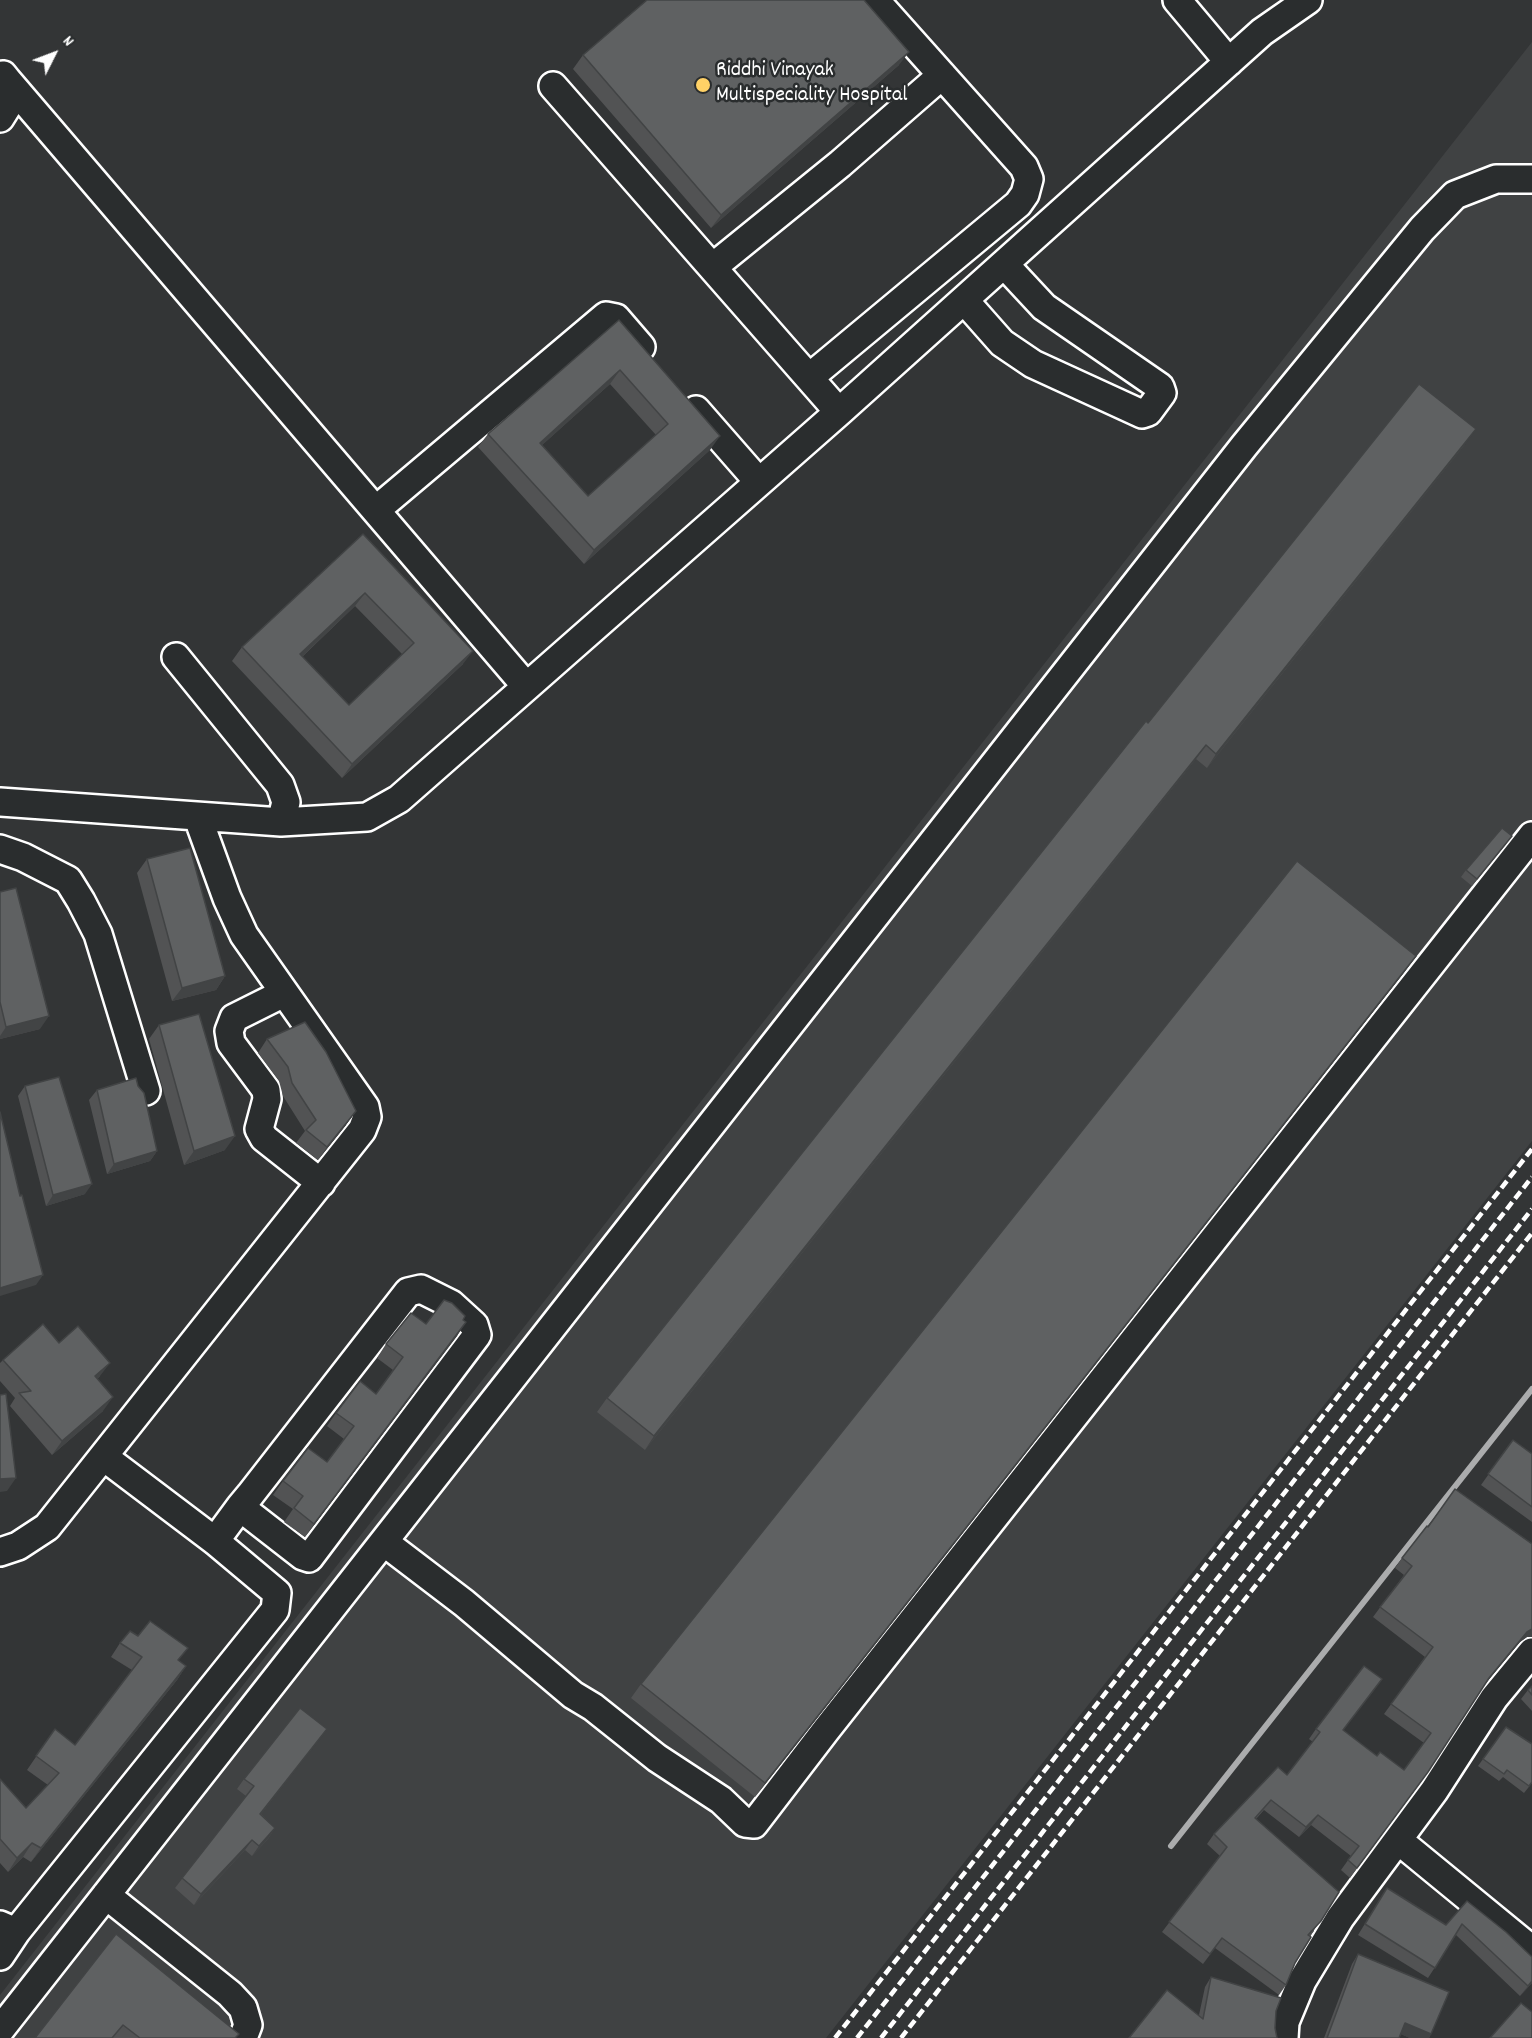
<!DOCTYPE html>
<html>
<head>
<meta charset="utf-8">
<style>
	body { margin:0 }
	#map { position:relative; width:1532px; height:2038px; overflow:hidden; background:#333536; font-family:Dekko,sans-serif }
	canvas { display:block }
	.north { position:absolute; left:24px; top:24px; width:60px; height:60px; -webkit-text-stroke:4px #2a2d2e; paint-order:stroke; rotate:48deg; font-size:16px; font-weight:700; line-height:24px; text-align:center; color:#fff }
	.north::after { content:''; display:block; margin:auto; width:21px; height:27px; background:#fff; clip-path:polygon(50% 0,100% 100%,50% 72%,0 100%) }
</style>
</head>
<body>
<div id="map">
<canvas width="1532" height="2038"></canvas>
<div class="north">N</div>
</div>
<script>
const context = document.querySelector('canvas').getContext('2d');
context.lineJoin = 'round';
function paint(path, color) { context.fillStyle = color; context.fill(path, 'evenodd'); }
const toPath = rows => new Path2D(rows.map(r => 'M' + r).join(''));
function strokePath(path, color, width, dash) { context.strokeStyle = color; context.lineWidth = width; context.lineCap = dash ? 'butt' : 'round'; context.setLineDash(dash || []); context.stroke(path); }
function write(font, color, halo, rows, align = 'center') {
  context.font = font + ' Dekko,sans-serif'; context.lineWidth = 5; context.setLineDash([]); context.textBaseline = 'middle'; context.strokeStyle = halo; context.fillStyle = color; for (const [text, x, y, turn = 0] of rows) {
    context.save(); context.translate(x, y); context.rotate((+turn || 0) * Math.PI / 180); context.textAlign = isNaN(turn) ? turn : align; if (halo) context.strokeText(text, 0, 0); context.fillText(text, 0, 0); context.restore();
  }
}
paint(toPath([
	[1532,42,1532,1141,826,2038,0,2038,0,1995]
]), '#404243');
strokePath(toPath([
	[1171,1846,1532,1389]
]), '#abacad', 6);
const minor = toPath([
	[1177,0,1229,62],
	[7,80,526,686],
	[553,86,839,412],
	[0,118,10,102,7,80,3,75],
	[713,267,840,164,942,75],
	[964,300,1002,343,1033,364,1142,414,1148,412,1162,393,1160,387,1044,307,1004,264],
	[810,377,1018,204,1025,194,1029,179,1024,167,875,0],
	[696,410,759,482],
	[376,510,606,316,616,318,641,347],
	[176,657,280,785,286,802,281,822],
	[0,802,281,822,367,817,399,799,839,412,1262,32,1308,0],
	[0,849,23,857,68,880,81,901,98,934,146,1091],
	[284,993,234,1018,229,1031,231,1043,266,1090,267,1099,259,1129,264,1138,321,1183],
	[215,1541,240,1507,250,1495,408,1292,421,1289,451,1304,474,1325,477,1335,309,1558,303,1556,240,1507],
	[384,1542,464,1603,573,1695,593,1707,657,1758,721,1800,745,1823,754,1824,826,1730,1532,836],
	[0,1552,18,1546,47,1527,362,1130,367,1117,365,1107,244,935,227,898,198,818],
	[1398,1840,1532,1950],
	[106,1895,230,1994,243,2008,248,2025,243,2038],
	[0,1925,16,1932,0,1956],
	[16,1932,275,1610,277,1593,215,1541,104,1457],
	[0,2030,1244,446,1422,229,1455,195,1496,179,1532,179],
	[1284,2038,1285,2022,1302,1981,1340,1918,1434,1791,1494,1698,1532,1652]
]);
strokePath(minor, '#fff', 32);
strokePath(minor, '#2a2d2e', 27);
strokePath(toPath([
	[835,2038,1532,1149],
	[857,2038,1532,1177],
	[881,2038,1532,1209],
	[901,2038,1532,1233]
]), '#fff', 4.5, [9, 4.5]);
paint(toPath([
	[583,55,899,65,711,228,573,69],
	[619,320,710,450,584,564,478,447,488,434],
	[610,384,656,435,588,496,542,445],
	[1466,443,1207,768,1196,759,645,1450,597,1412,607,1398,1148,723],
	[363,534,463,664,342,778,232,661,242,647],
	[355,606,402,654,349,705,302,657],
	[1507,843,1472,886,1461,877,1466,870],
	[147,859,225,976,216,990,172,1001,137,873],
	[0,892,40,1029,0,1039],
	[1406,970,755,1797,631,1698,641,1684],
	[159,1025,225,1150,184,1165,149,1039],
	[267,1039,346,1125,318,1160,296,1143,305,1131,283,1096,279,1081,258,1053],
	[25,1086,85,1194,46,1206,18,1096],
	[138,1086,157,1151,150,1161,107,1174,89,1100,97,1090],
	[463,1320,457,1336,305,1537,284,1522,293,1509,273,1495,283,1481,327,1462,344,1439,327,1426,336,1413,376,1394,393,1370,377,1358,386,1344,426,1324],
	[59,1343,100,1376,97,1379,103,1411,52,1455,10,1406,15,1398,0,1381,0,1363,3,1360],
	[1513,1440,1532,1454,1532,1522,1481,1485],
	[1428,1527,1532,1544,1532,1637,1527,1637,1520,1642,1484,1685,1428,1772,1350,1878,1341,1870,1351,1856,1311,1825,1299,1837,1264,1810,1256,1819,1314,1931,1310,1936,1295,1963,1286,1985,1279,1995,1215,1948,1203,1964,1162,1932,1220,1856,1207,1844,1214,1834,1287,1775,1313,1742,1309,1739,1316,1729,1375,1689,1343,1730,1377,1756,1404,1770,1424,1743,1384,1714,1425,1657,1373,1617,1404,1575,1395,1568,1402,1558],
	[138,1636,186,1666,177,1680,31,1862,23,1857,8,1872,0,1863,0,1779,26,1808,48,1785,27,1770,55,1729,75,1745,132,1670,111,1657,120,1643],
	[1532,1686,1532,1711,1521,1699,1528,1690],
	[1506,1727,1532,1744,1532,1783,1524,1793,1503,1777,1499,1781,1478,1766],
	[327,1729,261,1814,275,1828,268,1839,252,1856,245,1850,194,1905,175,1888,246,1796,237,1789,244,1779],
	[1387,1888,1446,1925,1467,1901,1532,1983,1520,1996,1456,1935,1428,1978,1358,1935],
	[116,1934,236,2038,35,2038],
	[1358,1954,1431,2034,1429,2038,1410,2038,1401,2034,1399,2038,1324,2038,1352,1964],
	[1211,1977,1276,2011,1275,2028,1128,2038,1199,2015,1205,1987]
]), '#525354');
paint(toPath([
	[909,52,899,65,711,228,721,215],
	[620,370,610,384,530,456,540,443],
	[1476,429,1466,443,1207,768,1216,754],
	[720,436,710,450,584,564,594,550],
	[365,593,355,606,290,668,300,654],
	[473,651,463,664,342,778,352,764],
	[1206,745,1196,759,645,1450,654,1436],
	[1416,956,1406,970,755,1797,765,1783],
	[225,976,216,990,172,1001,182,988],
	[49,1016,40,1029,0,1039,0,1036,6,1027],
	[356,1111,346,1125,318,1160,327,1147],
	[235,1136,225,1150,184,1165,194,1151],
	[157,1151,150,1161,107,1174,114,1164],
	[92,1184,85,1194,46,1206,53,1195],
	[43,1275,36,1285,0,1296,0,1288],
	[466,1322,457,1336,305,1537,314,1524],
	[110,1363,100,1376,85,1389,95,1376],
	[113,1397,103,1411,52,1455,62,1441],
	[16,1478,7,1491,0,1492,0,1479],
	[1532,1629,1532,1637,1527,1637,1520,1642,1482,1688,1489,1678,1527,1632],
	[186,1666,177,1680,31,1862,41,1848],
	[327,1729,320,1739,253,1824,260,1814],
	[1318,1815,1311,1825,1299,1837,1306,1827],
	[275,1828,268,1839,252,1856,259,1846],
	[252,1840,245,1850,194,1905,201,1894],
	[32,1843,23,1857,8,1872,17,1858],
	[1532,1981,1532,1983,1520,1996],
	[1405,2023,1431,2034,1429,2038,1410,2038,1398,2033]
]), '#424445');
const building = toPath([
	[647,0,864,0,909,52,721,215,583,55,647,0],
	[619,320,720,436,594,550,488,434,619,320],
	[620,370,668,424,588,496,540,443,620,370],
	[1419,384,1476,429,1216,754,1206,745,654,1436,607,1398,1146,721,1148,723,1419,384],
	[363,534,473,651,352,764,242,647,363,534],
	[365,593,414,643,349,705,300,654,365,593],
	[1502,828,1512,836,1477,879,1466,870,1502,828],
	[190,848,225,976,182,988,147,859,190,848],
	[1297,861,1416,956,765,1783,641,1684,1297,861],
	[16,888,49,1016,6,1027,0,1002,0,892,16,888],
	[199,1014,235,1136,194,1151,159,1025,199,1014],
	[305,1022,326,1052,356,1111,327,1147,306,1130,316,1120,292,1083,288,1067,267,1039,305,1022],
	[59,1077,92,1184,53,1195,25,1086,59,1077],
	[136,1078,138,1086,144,1093,157,1151,114,1164,97,1090,136,1078],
	[0,1112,20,1196,22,1195,43,1275,0,1288,0,1112],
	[444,1300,452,1303,465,1316,463,1320,466,1322,314,1524,294,1508,303,1496,283,1481,308,1448,327,1462,354,1426,336,1413,360,1381,376,1394,403,1357,386,1344,411,1313,426,1324,444,1300],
	[43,1324,59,1343,78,1326,110,1363,95,1376,113,1397,62,1441,19,1393,31,1391,3,1360,43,1324],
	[6,1394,16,1478,0,1479,0,1395,6,1394],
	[1513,1440,1532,1454,1532,1507,1488,1474,1513,1440],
	[1455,1489,1532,1544,1532,1629,1527,1632,1489,1678,1428,1772,1357,1868,1348,1860,1359,1846,1318,1815,1306,1827,1271,1800,1255,1818,1339,1892,1321,1921,1308,1935,1311,1937,1295,1963,1286,1985,1222,1938,1210,1954,1169,1922,1227,1847,1214,1834,1278,1767,1287,1775,1320,1732,1316,1729,1364,1666,1382,1679,1343,1730,1377,1756,1380,1752,1404,1770,1431,1733,1391,1704,1433,1647,1380,1607,1412,1566,1402,1558,1427,1526,1428,1527,1455,1489],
	[150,1621,188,1648,178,1660,186,1666,41,1848,32,1843,17,1858,0,1839,0,1779,26,1808,59,1773,36,1756,55,1729,75,1745,142,1657,120,1643,130,1631,138,1636,150,1621],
	[1532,1686,1532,1695,1528,1690,1532,1686],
	[300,1708,327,1729,260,1814,275,1828,259,1846,252,1840,201,1894,182,1878,254,1786,244,1779,300,1708],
	[1506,1727,1532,1744,1532,1782,1529,1786,1507,1770,1504,1774,1483,1759,1506,1727],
	[1387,1888,1446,1925,1467,1901,1506,1932,1532,1957,1532,1981,1528,1986,1462,1924,1435,1968,1365,1924,1387,1888],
	[116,1934,239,2034,235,2038,140,2038,123,2025,112,2038,35,2038,116,1934],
	[1358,1954,1449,1992,1431,2034,1405,2023,1399,2038,1327,2038,1358,1954],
	[1211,1977,1281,1998,1276,2011,1275,2028,1277,2038,1129,2038,1167,1990,1203,2019,1211,1977],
	[1521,2003,1532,2012,1532,2038,1490,2038,1521,2003]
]);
paint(building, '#5f6162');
strokePath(building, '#424445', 1.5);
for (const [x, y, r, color] of [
	[703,85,8,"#ffd166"]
]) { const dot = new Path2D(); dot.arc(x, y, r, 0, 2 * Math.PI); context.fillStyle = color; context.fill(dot); strokePath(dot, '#2a2d2e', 2); }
write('22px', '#fff', '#2a2d2e', [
	["Riddhi Vinayak",716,72],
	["Multispeciality Hospital",716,97]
], 'left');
</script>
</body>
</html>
